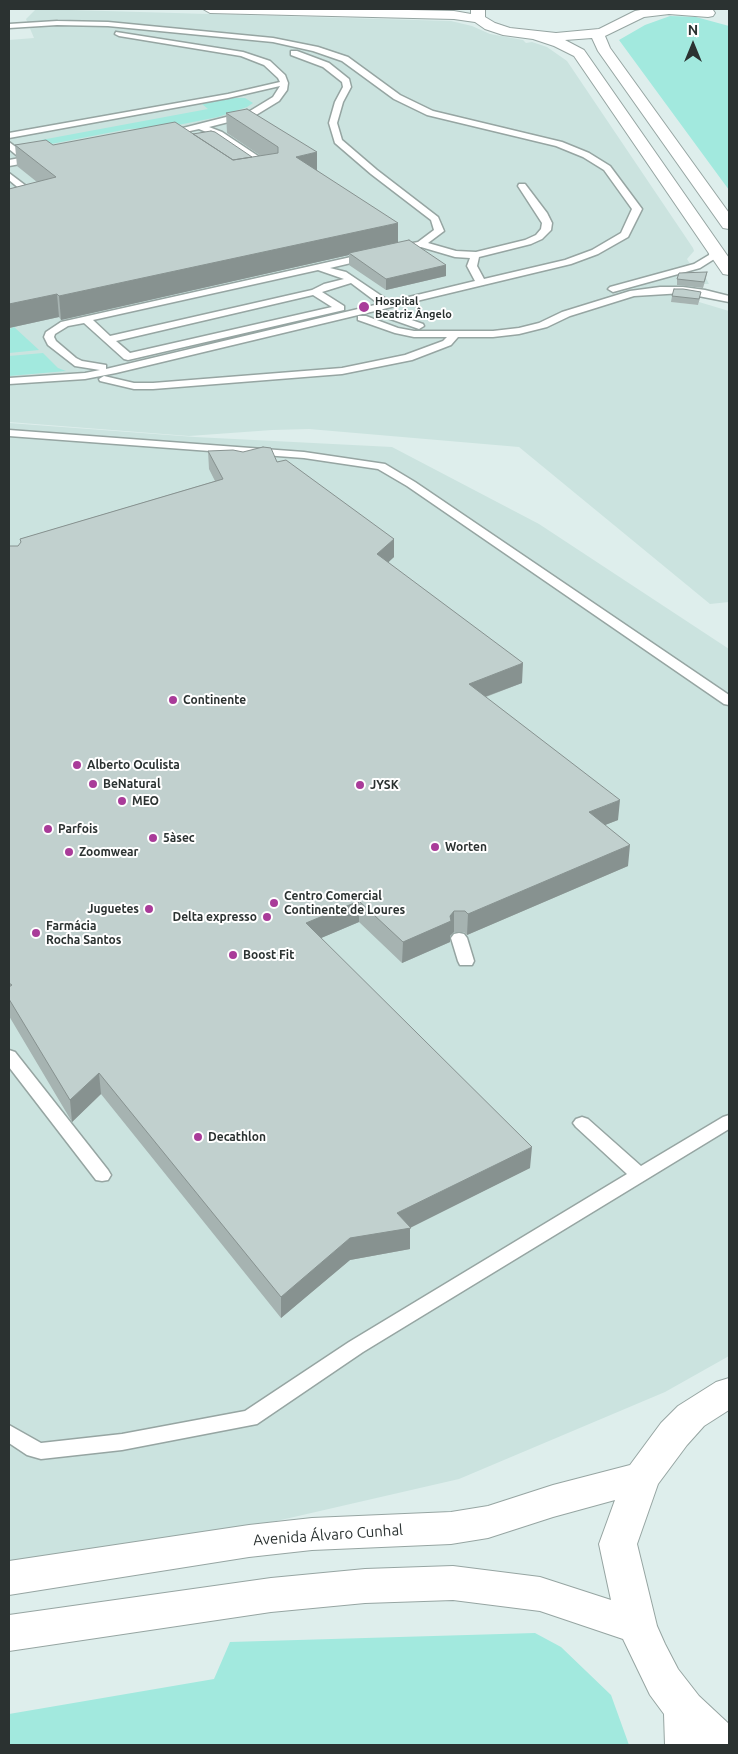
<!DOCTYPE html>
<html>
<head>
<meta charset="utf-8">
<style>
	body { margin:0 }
	#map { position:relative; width:738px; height:1754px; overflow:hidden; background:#deeeec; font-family:Ubuntu,sans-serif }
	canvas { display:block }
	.frame { position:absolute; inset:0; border:10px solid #2b3231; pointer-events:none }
	.north { position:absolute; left:668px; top:20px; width:50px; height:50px; -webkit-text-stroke:4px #fff; paint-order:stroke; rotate:0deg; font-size:14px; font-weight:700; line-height:20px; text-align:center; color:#2b3231 }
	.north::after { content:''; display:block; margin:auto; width:18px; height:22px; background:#2b3231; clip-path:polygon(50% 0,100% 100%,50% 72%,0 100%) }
</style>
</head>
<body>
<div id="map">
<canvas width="738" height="1754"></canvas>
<div class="frame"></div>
<div class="north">N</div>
</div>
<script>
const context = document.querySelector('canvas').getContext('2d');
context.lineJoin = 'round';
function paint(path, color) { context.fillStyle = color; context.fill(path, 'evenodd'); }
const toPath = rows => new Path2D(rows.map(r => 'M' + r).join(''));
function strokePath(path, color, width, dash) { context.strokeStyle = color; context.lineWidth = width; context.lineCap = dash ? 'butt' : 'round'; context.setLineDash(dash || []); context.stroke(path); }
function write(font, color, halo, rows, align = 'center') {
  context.font = font + ' Ubuntu,sans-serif'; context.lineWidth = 4; context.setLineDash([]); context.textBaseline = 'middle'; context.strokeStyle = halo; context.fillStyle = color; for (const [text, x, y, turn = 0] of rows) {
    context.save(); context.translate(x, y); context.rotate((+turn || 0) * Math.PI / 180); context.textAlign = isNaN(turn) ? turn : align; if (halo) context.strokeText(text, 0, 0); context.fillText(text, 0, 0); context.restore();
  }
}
paint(toPath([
	[36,9,451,21,472,26,490,34,523,40,526,43,532,42,547,47,567,61,693,248,694,251,687,259,690,264,684,266,690,278,706,278,709,284,694,284,696,289,672,302,698,305,699,302,729,311,729,602,710,604,519,447,309,429,272,430,189,436,9,422,9,40,34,38,26,19],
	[9,423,195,437,392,447,539,524,729,649,729,1356,665,1392,459,1479,120,1557,9,1565]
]), '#cbe3df');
paint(toPath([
	[670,16,696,17,729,26,729,190,619,40,645,25],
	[233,98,245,98,253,103,247,107,218,117,168,127,128,129,46,145,41,140,208,109,202,104],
	[14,327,39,350,9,353,9,329],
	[43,353,58,368,66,371,9,376,9,356],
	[535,1633,561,1647,611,1695,629,1745,9,1745,9,1714,214,1679,230,1642]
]), '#a2e9de');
const service = toPath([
	[57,21,108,22,273,38,318,47,348,57,400,95,433,111,562,142,589,153,610,166,642,209,628,237,598,254,571,264,116,373,85,379,9,384,9,378,85,373,100,370,75,366,48,345,44,337,46,332,61,322,369,253,372,254,372,258,330,268,346,272,386,299,388,302,475,281,467,266,470,258,455,257,421,247,393,251,393,247,418,242,434,230,431,220,371,174,335,143,329,123,335,102,343,87,342,82,323,67,291,55,291,51,297,51,329,63,349,79,351,87,343,102,337,123,342,140,377,170,438,217,444,231,428,243,456,251,476,252,525,240,536,235,541,229,542,223,518,186,519,184,525,184,547,213,552,223,551,230,542,239,531,244,479,257,477,266,484,279,565,260,592,250,621,233,632,209,604,170,583,157,556,146,427,115,394,99,342,61,313,51,273,42,108,26,57,25,9,28,9,24,57,21],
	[318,270,344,279,324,284,312,290,110,336,93,320,318,270],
	[351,283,379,304,106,369,106,365,82,361,76,358,56,341,54,337,55,334,68,326,84,323,124,359,128,360,344,310,344,306,322,292,351,283],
	[313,295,332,307,130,353,116,341,313,295],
	[116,32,243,52,270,61,285,75,288,83,287,90,279,101,256,115,209,127,222,132,273,166,273,170,267,170,216,136,199,129,167,136,163,133,250,111,273,97,280,86,228,98,9,138,9,133,228,94,280,82,278,78,264,65,241,56,119,36,115,34,116,32],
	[9,142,29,157,37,155,41,158,37,161,9,166,9,160,20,158,9,149,9,142],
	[9,173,42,198,42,202,9,209,9,203,32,199,9,180,9,173],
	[715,246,720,249,719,256,700,268,613,292,608,289,610,287,694,264,709,255,710,249,715,246],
	[660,287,683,287,705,290,729,296,729,302,683,293,634,296,570,316,547,327,519,334,493,337,458,337,451,345,412,360,342,374,153,389,134,389,100,381,99,379,104,376,134,383,153,383,342,368,405,355,443,341,447,337,414,337,395,333,358,320,358,316,366,316,398,328,414,331,493,331,519,328,539,323,562,312,630,291,660,287],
	[383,310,423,324,424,326,419,329,379,315,379,311,383,310],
	[9,430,304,452,385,464,415,482,729,695,729,705,724,704,407,486,378,469,304,458,9,436,9,430],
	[459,933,464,934,467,938,474,961,472,965,460,965,458,961,451,938,454,934,459,933],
	[9,1050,15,1052,108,1170,111,1175,108,1180,102,1181,96,1180,9,1067,9,1050],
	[729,1115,729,1129,363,1352,257,1424,122,1450,41,1459,27,1455,9,1443,9,1425,41,1443,122,1434,245,1411,349,1342,627,1174,576,1127,573,1123,576,1119,582,1117,588,1119,641,1166,723,1117,729,1115]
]);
const secondary = toPath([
	[203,9,364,9,454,11,471,14,471,9,485,9,485,17,495,23,510,28,556,33,599,29,635,11,646,9,713,10,715,13,713,16,708,17,669,14,644,17,605,36,610,48,729,213,729,229,723,228,598,51,592,38,565,40,584,50,729,258,729,275,723,274,574,56,554,46,533,39,503,35,485,29,475,22,454,19,210,13,203,9],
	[729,1378,729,1410,704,1426,687,1445,658,1484,637,1544,657,1626,665,1644,678,1669,699,1696,729,1724,729,1745,665,1745,664,1714,650,1695,623,1639,540,1611,453,1600,365,1603,271,1612,9,1651,9,1615,271,1578,365,1569,453,1566,540,1577,611,1600,599,1544,615,1500,553,1517,488,1538,451,1544,312,1550,249,1557,9,1595,9,1561,249,1525,312,1518,451,1512,488,1506,553,1485,630,1465,661,1423,678,1406,716,1382,729,1378]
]);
strokePath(service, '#96a5a2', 3);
strokePath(secondary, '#96a5a2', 2);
paint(service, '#fff');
paint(secondary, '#fff');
paint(toPath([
	[226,113,317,170,398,243,446,265,446,276,386,290,349,265,349,255,61,320,59,317,9,328,9,189,37,182,17,166,15,145,53,145,193,134,252,157,261,156,227,133],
	[707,272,706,278,703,288,677,285,677,279],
	[672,296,700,298,698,305,671,302],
	[208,451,277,462,394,539,394,557,388,562,522,683,486,697,618,820,605,825,628,866,467,935,464,932,454,932,450,936,450,942,402,963,359,922,321,938,530,1168,410,1227,410,1249,350,1260,281,1318,101,1094,72,1122,9,1016,9,545,10,546,18,546,21,543,20,539,215,481,209,469]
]), '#a6b3b1');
paint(toPath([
	[317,152,317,173,296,157],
	[398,223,398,245,349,253,349,255,61,320,59,296],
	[446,265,446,276,386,290,386,279],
	[57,294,59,317,9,328,9,304],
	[394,539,394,557,377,573,377,554],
	[523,663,522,683,468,703,469,684],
	[620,800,618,820,587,832,589,812],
	[630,845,628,866,467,935,468,914],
	[359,901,359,922,307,944,306,923],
	[454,911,454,932,450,936,450,942,402,963,403,942],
	[99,1073,101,1094,72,1122,70,1100],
	[532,1147,530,1168,410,1228,410,1249,350,1260,281,1318,281,1297,350,1238,397,1213]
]), '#879290');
const building = toPath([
	[247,109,317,152,296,157,398,223,59,296,57,294,9,304,9,189,56,177,15,145,46,140,53,145,175,122,233,160,278,153,278,147,226,113,247,109],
	[211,131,215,132,252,157,233,160,193,134,211,131],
	[409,240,446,265,386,279,349,253,409,240],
	[707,272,704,282,677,279,679,273,707,272],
	[674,289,683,289,701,292,699,299,672,296,674,289],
	[263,447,271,448,277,462,286,460,394,539,377,554,523,663,469,684,620,800,589,812,630,845,468,914,465,911,454,911,450,916,451,921,403,942,359,901,306,923,532,1147,397,1213,411,1228,350,1238,281,1297,99,1073,70,1100,9,999,9,987,12,985,9,983,9,545,10,546,18,546,21,542,20,539,223,479,208,451,233,450,243,452,263,447]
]);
paint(building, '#c1d0ce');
strokePath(building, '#879290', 1);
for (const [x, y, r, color] of [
	[364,307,6,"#a93b99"],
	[173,700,5,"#a93b99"],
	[77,765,5,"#a93b99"],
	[93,784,5,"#a93b99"],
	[360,785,5,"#a93b99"],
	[122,801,5,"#a93b99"],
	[48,829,5,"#a93b99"],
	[153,838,5,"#a93b99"],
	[435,847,5,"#a93b99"],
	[69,852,5,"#a93b99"],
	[274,903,5,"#a93b99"],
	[149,909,5,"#a93b99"],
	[267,917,5,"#a93b99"],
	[36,933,5,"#a93b99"],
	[233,955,5,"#a93b99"],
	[198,1137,5,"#a93b99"]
]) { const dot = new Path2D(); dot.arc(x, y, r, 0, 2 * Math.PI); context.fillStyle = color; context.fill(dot); strokePath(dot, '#fff', 2); }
write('bold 11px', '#2b3231', '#fff', [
	["Hospital",375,301],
	["Beatriz Ângelo",375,314]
], 'left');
write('bold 12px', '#2b3231', '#fff', [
	["Continente",183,700],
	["Alberto Oculista",87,765],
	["BeNatural",103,784],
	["JYSK",370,785],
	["MEO",132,801],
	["Parfois",58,829],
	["5àsec",163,838],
	["Worten",445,847],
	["Zoomwear",79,852],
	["Centro Comercial",284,896],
	["Continente de Loures",284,910],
	["Juguetes",139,909,"right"],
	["Delta expresso",257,917,"right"],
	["Farmácia",46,926],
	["Rocha Santos",46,940],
	["Boost Fit",243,955],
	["Decathlon",208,1137]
], 'left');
write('15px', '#2b3231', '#fff', [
	["Avenida Álvaro Cunhal",328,1535,-4]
]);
</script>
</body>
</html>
